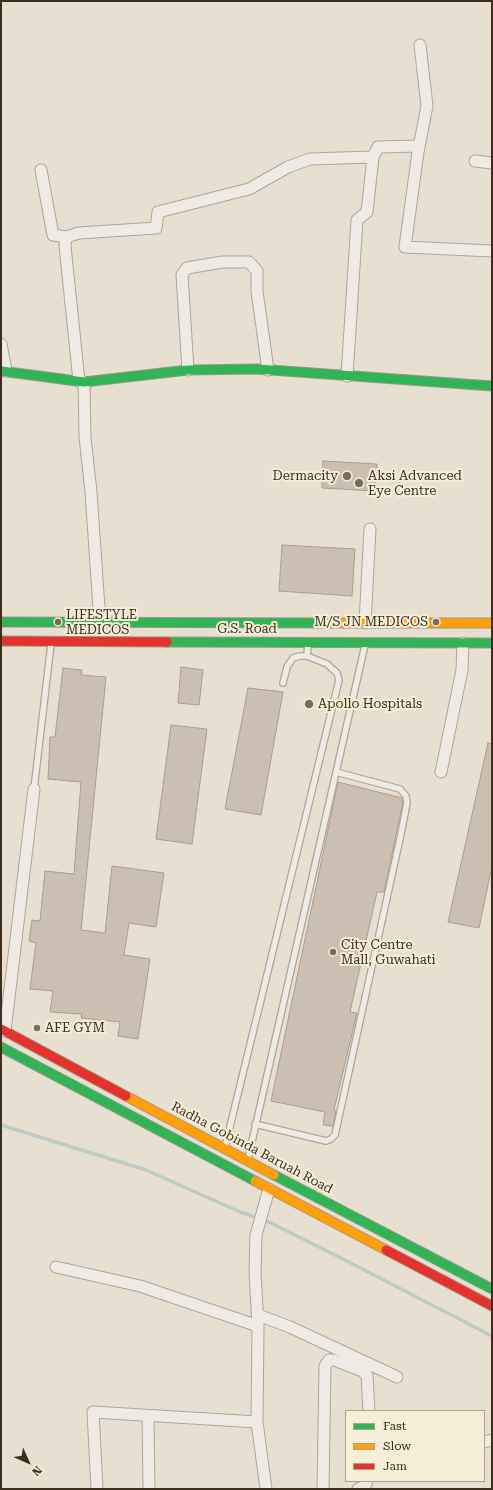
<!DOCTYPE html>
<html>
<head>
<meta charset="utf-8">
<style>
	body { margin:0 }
	#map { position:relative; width:493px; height:1490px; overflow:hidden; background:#e7e0d1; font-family:"Roboto Serif",serif }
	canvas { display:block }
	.frame { position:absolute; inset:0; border:2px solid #3d2e20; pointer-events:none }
	.legend { position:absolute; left:345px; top:1410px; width:140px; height:72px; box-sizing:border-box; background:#f7eed8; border:1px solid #ada18e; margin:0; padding:5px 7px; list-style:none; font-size:12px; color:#3d2e20 }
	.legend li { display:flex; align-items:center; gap:8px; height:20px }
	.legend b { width:20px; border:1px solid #ada18e }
	.north { position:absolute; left:8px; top:1442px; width:40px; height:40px; -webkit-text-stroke:3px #f7eed8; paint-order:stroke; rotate:135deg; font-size:11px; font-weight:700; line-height:16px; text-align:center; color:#3d2e20 }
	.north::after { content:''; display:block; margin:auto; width:14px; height:18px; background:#3d2e20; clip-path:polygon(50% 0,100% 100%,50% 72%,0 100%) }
</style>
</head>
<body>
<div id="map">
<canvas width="493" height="1490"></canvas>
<div class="frame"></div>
<ul class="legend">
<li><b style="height:5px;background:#30b455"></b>Fast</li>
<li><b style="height:5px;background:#ff9f0a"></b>Slow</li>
<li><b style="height:5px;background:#e5322d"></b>Jam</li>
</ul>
<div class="north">N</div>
</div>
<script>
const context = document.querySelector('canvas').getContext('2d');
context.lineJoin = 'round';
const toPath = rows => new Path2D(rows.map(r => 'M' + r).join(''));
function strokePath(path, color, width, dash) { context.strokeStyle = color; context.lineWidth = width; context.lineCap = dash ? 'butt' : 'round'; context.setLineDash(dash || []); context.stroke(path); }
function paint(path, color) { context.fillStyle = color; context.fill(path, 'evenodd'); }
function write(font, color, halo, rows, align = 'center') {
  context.font = font + ' "Roboto Serif",serif'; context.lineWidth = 4; context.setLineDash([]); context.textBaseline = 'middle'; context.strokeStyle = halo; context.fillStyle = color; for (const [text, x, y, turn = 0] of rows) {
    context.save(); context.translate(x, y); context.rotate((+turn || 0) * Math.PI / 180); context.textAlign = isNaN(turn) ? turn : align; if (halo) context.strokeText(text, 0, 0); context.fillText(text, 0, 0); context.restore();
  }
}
strokePath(toPath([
	[1,1125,146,1170,238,1211,271,1223,343,1259,492,1336]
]), '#bcccc2', 3.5);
const building = toPath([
	[323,461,377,464,375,491,322,488,323,461],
	[282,545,355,549,352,596,279,591,282,545],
	[181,667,203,670,199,705,178,703,181,667],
	[63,668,82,670,81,675,106,677,81,930,105,933,112,866,164,873,156,927,129,923,124,955,150,959,138,1039,118,1036,120,1022,81,1018,82,1014,50,1012,53,991,30,989,36,943,29,941,32,920,40,921,45,871,74,874,81,782,48,779,50,737,55,737,63,668],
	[248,688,283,692,261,815,225,809,248,688],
	[171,725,207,729,192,844,156,839,171,725],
	[488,743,492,744,492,866,479,928,448,922,488,743],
	[338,782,402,798,403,802,384,892,377,892,350,1012,357,1013,334,1110,336,1111,333,1126,323,1125,325,1112,271,1101,338,782]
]);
paint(building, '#cbbfb2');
strokePath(building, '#a89c90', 1);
const lane = toPath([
	[283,683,287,667,293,658,300,656,307,656],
	[34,789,51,644],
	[255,1124,326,1141,331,1139,335,1135,401,834,407,803,406,796,400,789,336,772],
	[225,1147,339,680,337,673,327,664,307,656,308,644],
	[248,1159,365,645]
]);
const street = toPath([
	[420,45,427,106,418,152,405,247,492,251],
	[475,161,492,163],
	[41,170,53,235,66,237],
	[1,344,6,371],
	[188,370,182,275,187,268,223,262,249,262,257,271,257,291,268,370],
	[347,376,357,220,367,212,373,157],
	[79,381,65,246,66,237,79,233,156,228,158,212,249,189,288,167,310,159,373,157,378,147,419,146],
	[84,382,85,437,91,492,100,623],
	[365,623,370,529],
	[441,772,462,670,463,643],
	[5,1031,34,789],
	[56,1267,140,1286,258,1326],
	[258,1315,290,1327,397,1377],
	[148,1416,149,1489],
	[484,1442,492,1440],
	[97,1489,93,1412,257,1422],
	[266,1489,257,1422,258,1326,255,1272,256,1235,269,1189],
	[323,1489,325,1366,329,1360,334,1360,362,1371,367,1375,369,1411],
	[358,1489,365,1486,367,1481]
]);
const fast = toPath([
	[1,371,84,382,188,370,257,369,492,386],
	[1,622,329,623],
	[167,642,492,643],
	[1,1047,255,1181],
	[274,1175,492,1289]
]);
const slow = toPath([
	[329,623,492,623],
	[126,1096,274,1175],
	[255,1181,386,1250]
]);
const jam = toPath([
	[1,641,167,642],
	[1,1029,126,1096],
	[386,1250,492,1306]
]);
strokePath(lane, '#ada599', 8);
strokePath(street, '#ada599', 13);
strokePath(fast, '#9c958a', 11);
strokePath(slow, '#9c958a', 11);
strokePath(jam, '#9c958a', 11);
strokePath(lane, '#efebe3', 5.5);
strokePath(street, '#efebe3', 11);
strokePath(fast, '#30b455', 9);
strokePath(slow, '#ff9f0a', 9);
strokePath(jam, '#e5322d', 9);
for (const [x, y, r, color] of [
	[347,476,5,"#786c5e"],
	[359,483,5,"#786c5e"],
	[58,622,4,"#786c5e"],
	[436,622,4,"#786c5e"],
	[309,704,5,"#786c5e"],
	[333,952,4,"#786c5e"],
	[37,1028,4,"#786c5e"]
]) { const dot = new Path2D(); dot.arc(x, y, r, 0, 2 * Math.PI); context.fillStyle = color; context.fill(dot); strokePath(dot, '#f7eed8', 1.5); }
write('13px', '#3d2e20', '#f7eed8', [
	["Dermacity",338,476,"right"],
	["Aksi Advanced",368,476],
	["Eye Centre",368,491],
	["LIFESTYLE",66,615],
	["MEDICOS",66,630],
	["M/S JN MEDICOS",428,622,"right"],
	["Apollo Hospitals",318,704],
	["City Centre",341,945],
	["Mall, Guwahati",341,960],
	["AFE GYM",45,1028]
], 'left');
write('13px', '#3d2e20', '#f7eed8', [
	["G.S. Road",247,629],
	["Radha Gobinda Baruah Road",252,1148,28]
]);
</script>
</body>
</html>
